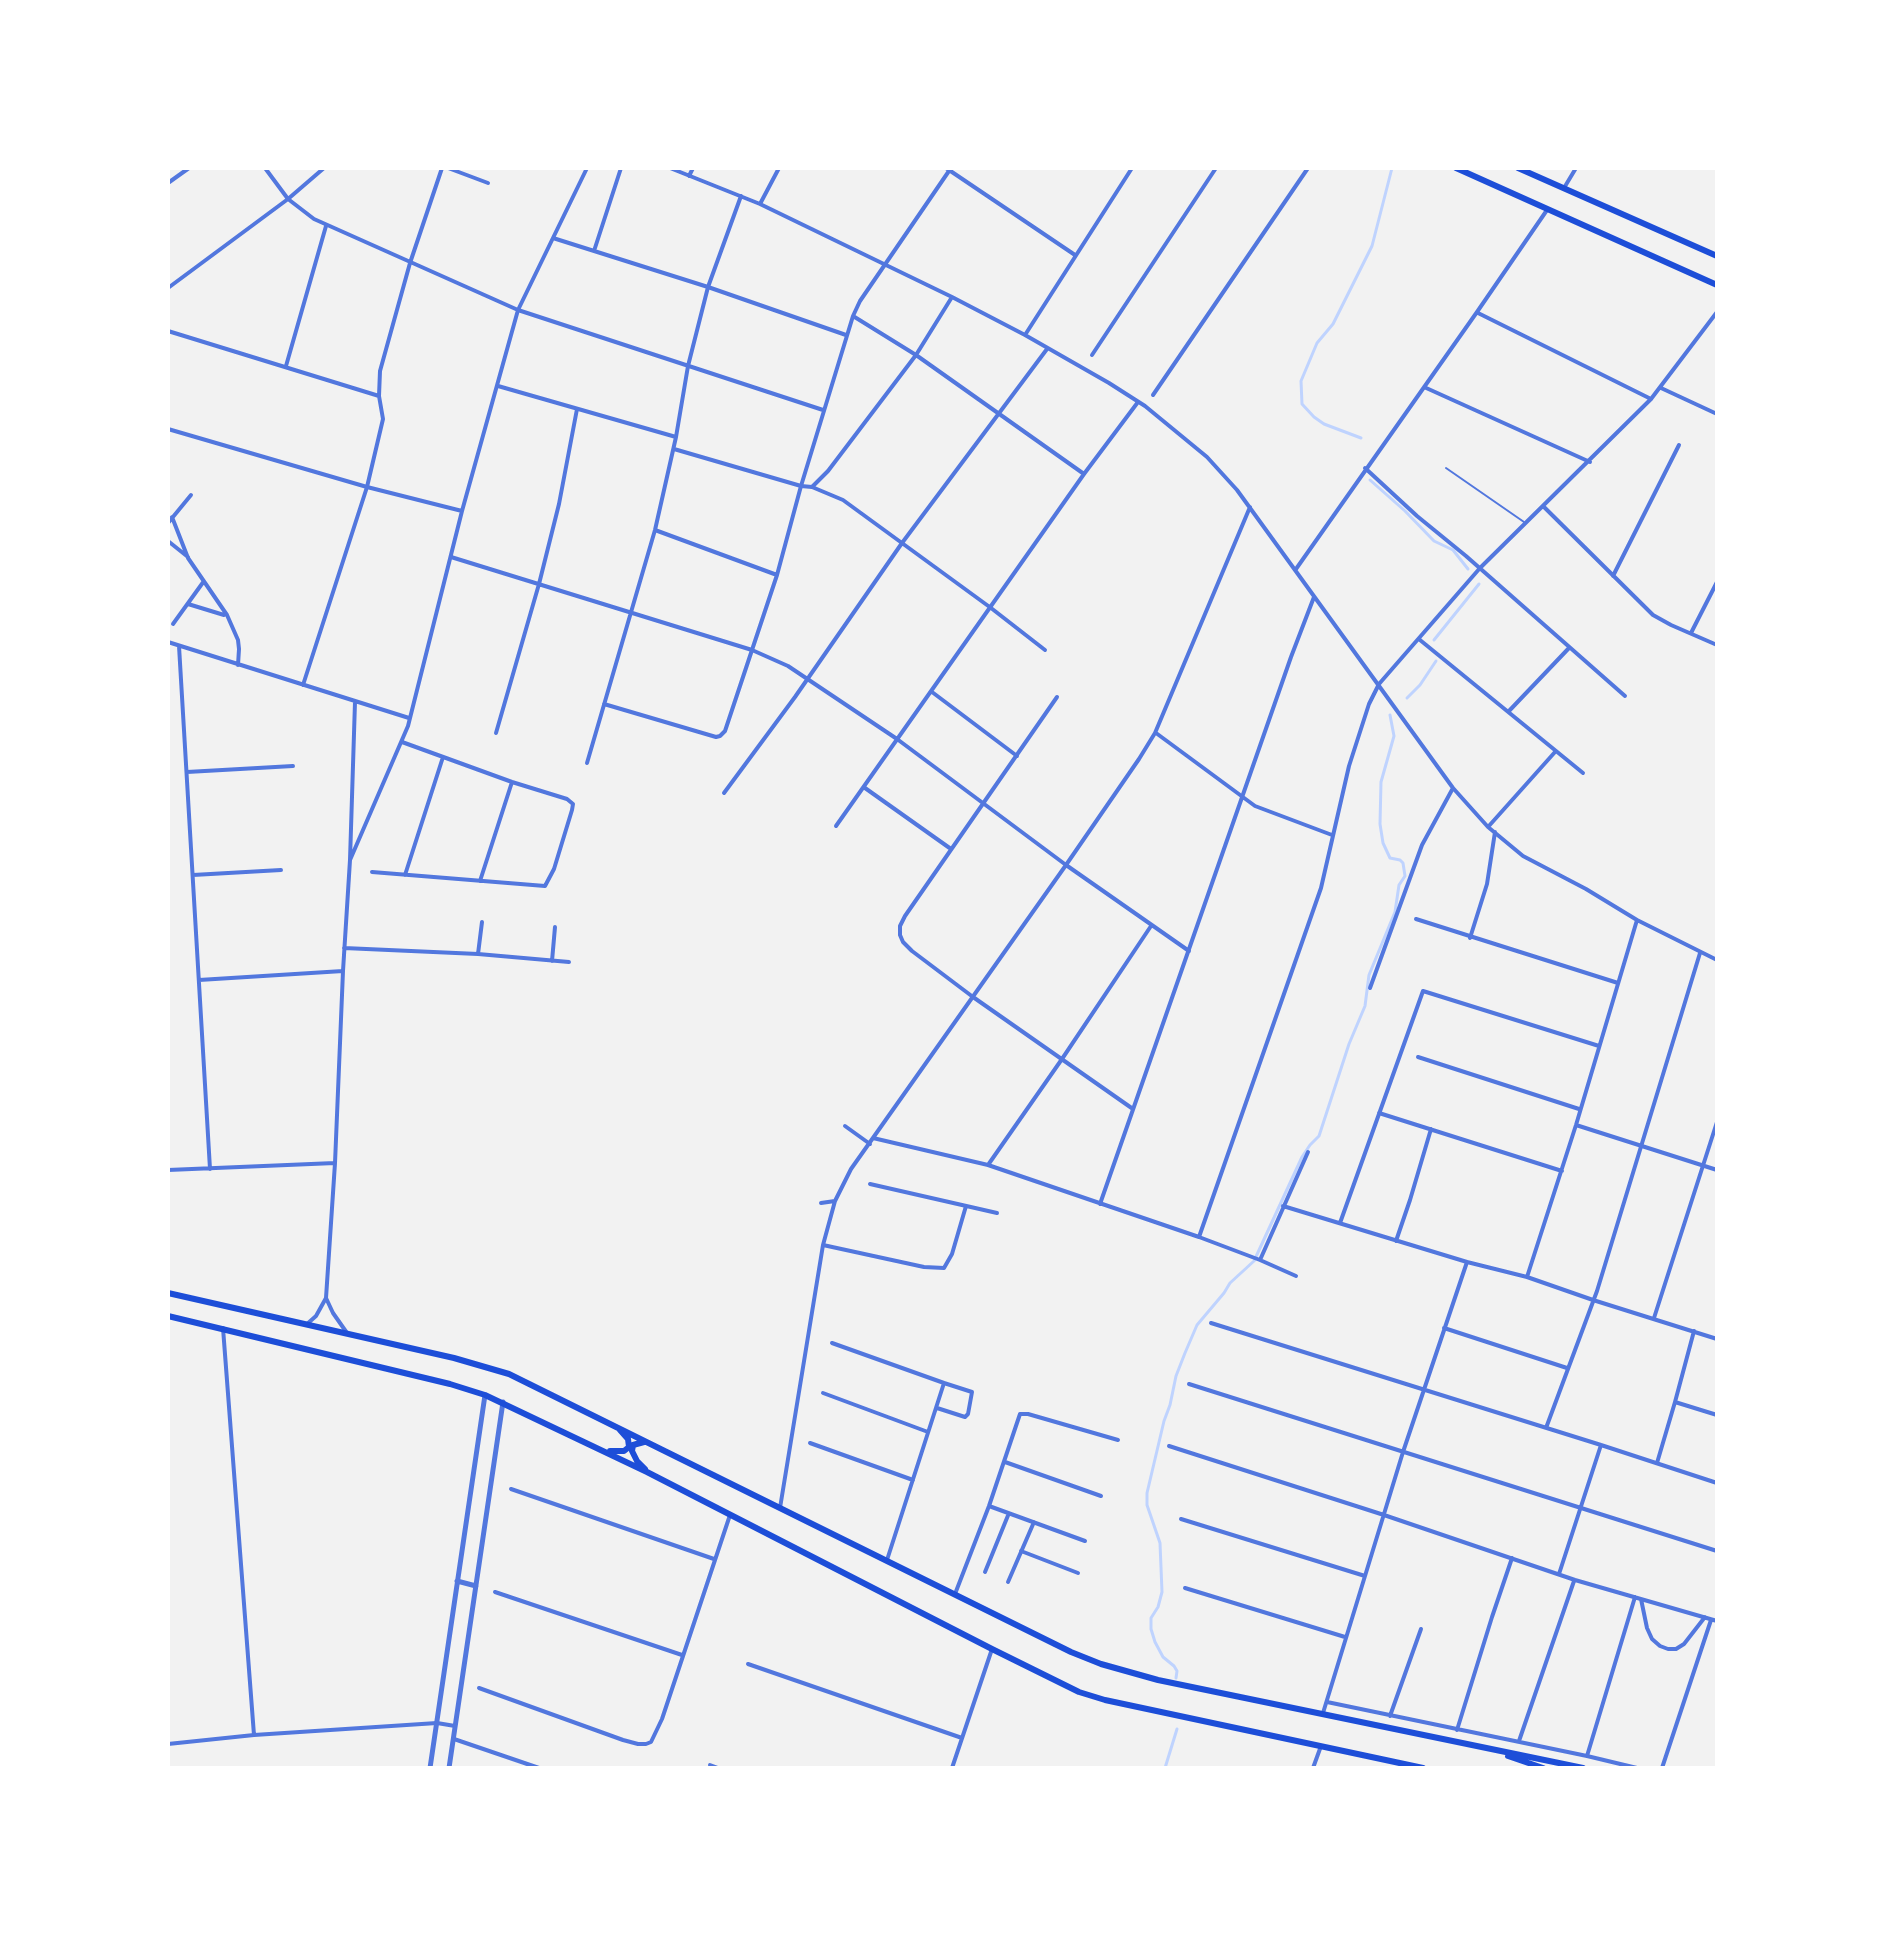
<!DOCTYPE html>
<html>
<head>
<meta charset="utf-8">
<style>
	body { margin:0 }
	#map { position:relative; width:1885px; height:1936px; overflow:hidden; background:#f2f2f2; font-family:"Nunito Sans",sans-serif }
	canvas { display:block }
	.frame { position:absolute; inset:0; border:170px solid #fff; pointer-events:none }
</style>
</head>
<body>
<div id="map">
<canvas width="1885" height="1936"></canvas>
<div class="frame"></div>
</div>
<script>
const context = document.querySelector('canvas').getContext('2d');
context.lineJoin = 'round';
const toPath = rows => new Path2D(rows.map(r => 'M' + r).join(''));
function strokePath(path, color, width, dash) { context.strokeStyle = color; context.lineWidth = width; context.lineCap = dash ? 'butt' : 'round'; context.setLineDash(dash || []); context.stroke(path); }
strokePath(toPath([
	[1361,438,1324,424,1314,417,1302,404,1301,381,1317,343,1333,324,1372,246,1392,168],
	[1370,480,1405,511,1434,541,1453,550,1468,569],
	[1434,640,1479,584],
	[1407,698,1420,685,1436,661],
	[1176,1678,1177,1671,1174,1666,1163,1657,1155,1642,1151,1629,1151,1618,1158,1607,1162,1592,1160,1543,1147,1505,1147,1493,1164,1421,1170,1405,1176,1376,1185,1353,1197,1325,1224,1293,1230,1283,1254,1261,1302,1157,1310,1145,1319,1136,1349,1044,1365,1006,1369,975,1395,912,1399,885,1405,876,1403,863,1400,860,1390,858,1383,843,1380,824,1381,782,1394,736,1390,715],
	[1165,1768,1177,1729]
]), '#bfd3fe', 3);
strokePath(toPath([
	[1446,468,1524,522]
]), '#5277de', 2);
strokePath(toPath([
	[265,168,288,199,314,219,518,310,823,410],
	[448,168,488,183],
	[670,168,760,204,952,297,1025,335,1109,383,1145,406,1207,457,1237,490,1453,788,1488,827,1523,856,1586,889,1637,920,1717,960],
	[946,168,1075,255],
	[689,176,693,168],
	[168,183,189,168],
	[1564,188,1576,168],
	[760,204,779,168],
	[553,238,708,287,846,335],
	[594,251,621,168],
	[168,288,288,199,324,168],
	[1478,313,1651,399],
	[853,316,916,355,1084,474],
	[168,331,379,396],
	[1025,335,1132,168],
	[1092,355,1216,168],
	[286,366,326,226],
	[498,386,676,437],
	[1424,387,1590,462],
	[1661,388,1717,414],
	[1153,395,1308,168],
	[168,429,367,487,462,511],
	[674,449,801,486,812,487,843,500,991,608,1045,650],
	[1365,468,1417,516,1466,556,1625,696],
	[812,487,828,471,916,355,952,297],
	[1543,506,1653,615,1671,625,1717,645],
	[172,517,188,558,227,615,238,640,239,649,238,665],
	[168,523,191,495],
	[655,530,777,575],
	[168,541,188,557],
	[451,557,752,650,788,666,897,739,1066,865,1189,951],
	[1296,569,1477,312,1547,210],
	[1613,576,1679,445],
	[188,604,224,615],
	[173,624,204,581],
	[1691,633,1717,582],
	[1420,640,1583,773],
	[168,642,409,718],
	[179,646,210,1169],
	[303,685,367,487,383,419,379,396,380,371,410,263,442,168],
	[932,692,1017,756],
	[1057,697,905,916,900,926,900,935,903,942,912,951,973,997,1133,1109],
	[604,704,716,737,720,736,725,731,777,575,801,486,853,316,860,301,951,168],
	[1509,711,1569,648],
	[496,733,539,584,559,504,577,409],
	[1156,733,1255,806,1332,835],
	[587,763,655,530,676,437,688,366,708,287,741,196],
	[187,772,293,766],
	[865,788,951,849],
	[724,793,795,697,902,543,1047,349],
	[836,826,1084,474,1138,402],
	[1488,827,1555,752],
	[350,860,408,726,462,511,518,310,587,168],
	[372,872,545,886,554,869,572,810,573,804,567,799,512,782,402,742],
	[193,875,281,870],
	[405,875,443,757],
	[480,881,512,782],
	[1416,919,1618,983],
	[1470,938,1487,884,1495,832],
	[344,948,478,954,569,962],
	[478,954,482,922],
	[552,961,555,927],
	[199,980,343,971],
	[1370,988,1422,845,1453,788],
	[1418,1057,1579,1109],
	[1379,1113,1562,1171],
	[1576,1125,1717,1170],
	[845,1126,870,1144],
	[873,1138,988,1165,1199,1237,1260,1260],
	[988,1165,1062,1059,1151,926],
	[168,1170,335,1163],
	[870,1184,997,1213],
	[821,1203,835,1201],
	[1100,1204,1291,657,1314,597],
	[1283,1206,1467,1262,1527,1277,1593,1300,1717,1339],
	[1340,1223,1423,991,1599,1046],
	[1199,1237,1321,888,1349,766,1369,704,1379,684,1480,568,1651,399,1717,312],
	[1396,1241,1410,1200,1431,1129],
	[823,1245,924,1267,944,1268,952,1254,966,1206],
	[1296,1276,1260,1260,1308,1152],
	[1527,1277,1576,1125,1637,920],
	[326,1298,333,1313,347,1333],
	[1654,1318,1717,1122],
	[1211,1323,1601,1445,1717,1483],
	[307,1324,316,1316,326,1298,335,1163,343,971,350,860,355,702],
	[223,1328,254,1735],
	[1444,1328,1567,1368],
	[832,1343,944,1383,887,1560],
	[1189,1384,1717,1551],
	[823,1393,928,1432],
	[1675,1402,1694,1331],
	[937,1408,965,1417,968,1414,972,1392,944,1383],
	[1546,1428,1597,1291,1700,953],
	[810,1443,913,1480],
	[1169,1446,1384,1515,1575,1580,1717,1621],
	[1005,1462,1101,1496],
	[1657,1463,1675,1402,1717,1415],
	[511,1489,714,1559],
	[989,1506,1085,1541],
	[780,1508,823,1245,835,1201,851,1169,1066,865,1139,759,1155,733,1250,507],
	[1181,1519,1365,1576],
	[1021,1551,1078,1573],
	[985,1572,1009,1513],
	[1559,1574,1601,1445],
	[1008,1582,1034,1522],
	[1185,1588,1345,1637],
	[495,1592,682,1655],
	[955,1594,989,1506,1020,1414,1028,1414,1118,1440],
	[1635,1597,1587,1756,1637,1768],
	[1641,1599,1647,1628,1652,1639,1660,1646,1668,1649,1676,1649,1684,1644,1705,1617],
	[748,1664,962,1738],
	[479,1688,623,1740,638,1744,646,1744,651,1742,662,1719,730,1515],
	[1327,1702,1587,1756],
	[1323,1713,1403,1452,1467,1262],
	[1390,1716,1421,1629],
	[1457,1730,1492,1617,1512,1558],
	[454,1739,539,1768],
	[1519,1741,1574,1581],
	[168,1744,254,1735,437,1723,455,1726],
	[710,1765,718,1768],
	[952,1768,992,1649],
	[1313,1768,1321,1746],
	[1662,1768,1711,1620]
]), '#5277de', 4);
strokePath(toPath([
	[457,1581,476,1586],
	[430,1768,485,1395],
	[449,1768,503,1402]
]), '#5277de', 5);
strokePath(toPath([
	[1456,168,1717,285],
	[1518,168,1717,256],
	[168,1293,454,1358,509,1374,1071,1652,1101,1664,1158,1680,1583,1768],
	[168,1316,450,1384,485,1395,647,1472,992,1649,1079,1692,1105,1700,1423,1768],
	[644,1442,633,1445,632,1451,637,1461,645,1469],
	[610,1451,624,1451,629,1447,628,1439,620,1430],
	[1508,1756,1543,1768]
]), '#1d4ed8', 6);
</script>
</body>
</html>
